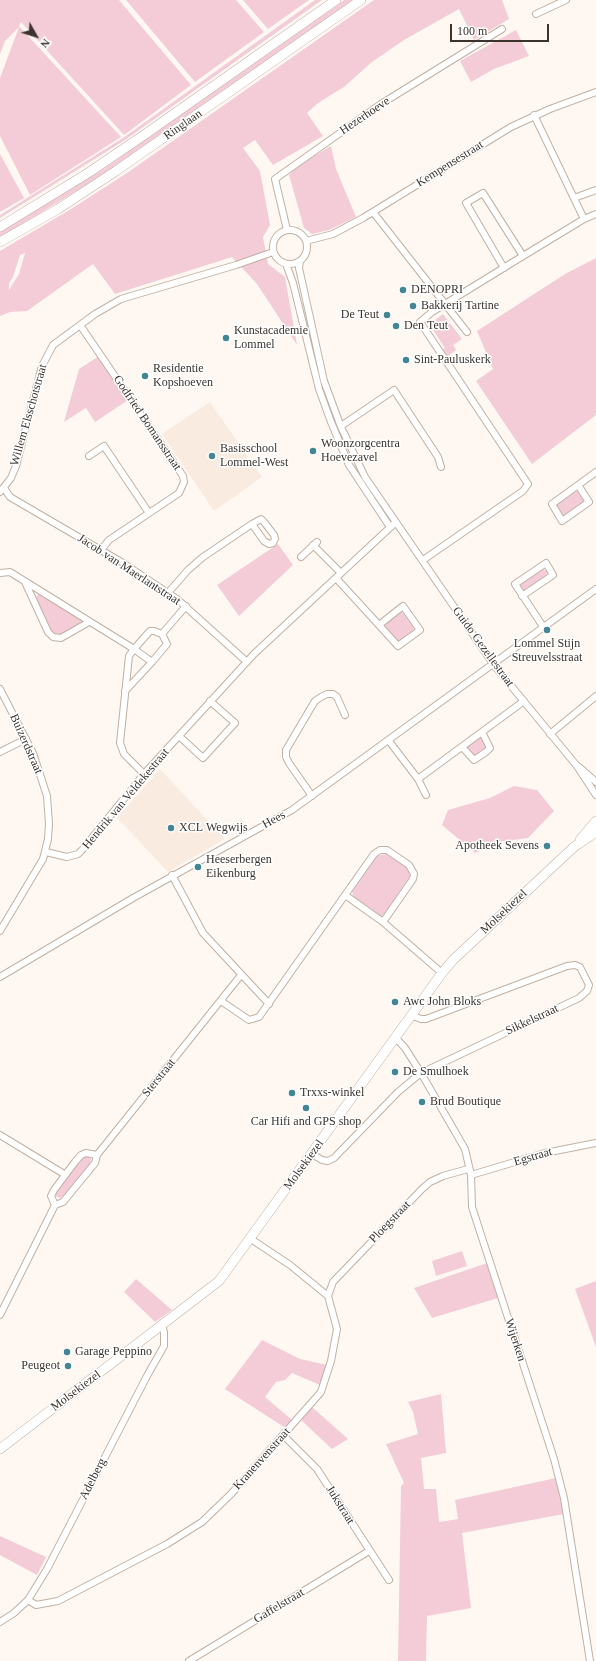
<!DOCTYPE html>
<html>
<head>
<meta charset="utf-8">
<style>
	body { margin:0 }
	#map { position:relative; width:596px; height:1661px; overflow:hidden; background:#fff8f2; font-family:Georgia,serif }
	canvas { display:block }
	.north { position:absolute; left:16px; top:16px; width:40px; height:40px; -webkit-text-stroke:3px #fff; paint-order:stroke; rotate:129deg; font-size:11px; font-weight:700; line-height:16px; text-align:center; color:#3a332e }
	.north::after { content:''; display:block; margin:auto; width:14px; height:18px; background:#3a332e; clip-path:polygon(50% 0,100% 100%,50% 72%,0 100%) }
	.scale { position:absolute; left:450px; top:24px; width:99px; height:18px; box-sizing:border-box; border:2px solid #3a332e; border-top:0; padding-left:5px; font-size:12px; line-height:14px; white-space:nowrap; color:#3a332e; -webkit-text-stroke:3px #fff; paint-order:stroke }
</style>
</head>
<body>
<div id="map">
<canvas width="596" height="1661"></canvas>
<div class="north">N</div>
<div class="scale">100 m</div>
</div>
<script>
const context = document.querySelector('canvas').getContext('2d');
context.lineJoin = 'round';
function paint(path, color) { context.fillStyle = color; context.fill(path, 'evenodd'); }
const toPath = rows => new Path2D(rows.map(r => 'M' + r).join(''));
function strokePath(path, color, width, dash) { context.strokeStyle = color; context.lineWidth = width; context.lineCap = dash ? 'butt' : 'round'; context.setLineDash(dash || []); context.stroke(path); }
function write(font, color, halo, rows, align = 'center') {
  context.font = font + ' Georgia,serif'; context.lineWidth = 3; context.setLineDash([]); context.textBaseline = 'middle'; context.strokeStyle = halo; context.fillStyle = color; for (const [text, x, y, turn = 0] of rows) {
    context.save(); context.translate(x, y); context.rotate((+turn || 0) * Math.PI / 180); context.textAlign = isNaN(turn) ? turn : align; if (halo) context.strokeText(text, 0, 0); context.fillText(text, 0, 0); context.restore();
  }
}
paint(toPath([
	[210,402,262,477,214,511,162,434],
	[160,769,225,839,168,872,117,818]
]), '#faebe0');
paint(toPath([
	[0,0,119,0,191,85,124,135,21,22,19,26,121,137,30,195,0,136,0,78,19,27,5,41,0,54],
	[126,0,236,0,264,32,195,82],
	[243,0,309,0,268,29],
	[315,0,322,0,125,140,0,218,0,215,123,138],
	[344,0,353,0,115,167,0,238,0,231,105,168],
	[374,0,502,0,509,19,474,40,459,9,404,40,372,62,344,87,318,103,307,113,323,136,273,165,255,140,243,148,260,171,270,225,263,237,268,264,285,277,297,345,257,284,232,257,115,294,93,264,27,311,10,312,0,316,0,251,71,209,127,173],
	[25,253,19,274,9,290,9,283,13,277,20,255],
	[516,30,529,56,494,69,471,82,460,61],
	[331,146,336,169,356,217,329,230,312,234,304,228,289,175,298,166],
	[0,154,24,198,0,212],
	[596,258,596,415,532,464,476,381,493,369,477,331,565,274],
	[443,314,462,339,453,345,456,350,447,357,443,349,445,348,431,327,433,326,431,323],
	[99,356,128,400,95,422,86,408,64,422,79,369],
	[577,491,583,499,583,503,566,515,560,515,556,507,558,504],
	[278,544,293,565,239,616,217,585],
	[542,569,547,571,546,577,524,591,521,590,519,586,520,583],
	[38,594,81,619,81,624,61,635,52,635,35,598],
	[402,612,414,627,413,632,401,641,397,641,386,628,385,624],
	[479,737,483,739,488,748,475,757,467,747],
	[514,786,537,790,554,811,528,838,497,842,475,853,442,825,448,810,490,798],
	[387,854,408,868,410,876,385,913,382,916,378,916,354,899,352,892,376,856],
	[83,1156,89,1157,91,1159,90,1164,65,1196,59,1198,56,1196,56,1191],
	[462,1251,467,1266,436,1276,432,1261],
	[487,1263,498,1298,432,1318,414,1288],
	[136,1279,172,1310,155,1322,124,1292],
	[596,1281,596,1347,575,1289],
	[262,1340,300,1359,327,1365,320,1385,292,1373,285,1380,276,1382,265,1397,292,1420,284,1427,225,1389],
	[441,1394,446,1453,421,1458,424,1489,436,1489,439,1522,458,1519,455,1500,556,1478,564,1514,462,1533,471,1608,427,1616,426,1661,398,1661,401,1486,404,1483,386,1444,418,1434,413,1412,408,1402],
	[312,1407,348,1439,332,1449,301,1420],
	[0,1536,46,1557,37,1575,0,1555]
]), '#f3ccd8');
const minor = toPath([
	[536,14,566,0],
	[534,115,584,219],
	[574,198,596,190],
	[373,212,467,332],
	'273 247a17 17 0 1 1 34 0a17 17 0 1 1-34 0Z',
	[287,230,275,179,381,104,502,29],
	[306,241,333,234,363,218,511,127,550,109,596,92],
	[300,261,299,268,324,381,341,427,365,477,494,665,577,766,596,795],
	[286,264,293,283,319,389,331,422,349,465,390,527],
	[504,268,466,203,483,193,523,256],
	[80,325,183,476,184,482,179,493,109,540,100,551],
	[341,426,394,390,438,457,441,467],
	[89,456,104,446,149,513],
	[578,485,589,502,562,521,552,504,596,472],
	[4,488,10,497,123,563,177,599,247,662],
	[0,492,11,478,16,466,42,366,53,345,95,314,121,299,236,265,273,252],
	[313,545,341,573],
	[301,557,317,542],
	[423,560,523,491,528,484,420,322,432,312,523,256,584,219,596,214],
	[0,573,10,572,134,649,129,656,120,743,124,754,144,774],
	[336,578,398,646,420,630,403,606,379,625],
	[25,582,48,632,53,637,61,638,89,622],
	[168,593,188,570,203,557,252,524,264,541,269,544,273,543,275,539,274,535,264,522,261,519,252,524],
	[522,596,553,575,546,563,515,584,544,628],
	[162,634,186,606],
	[0,689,33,753,47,796,49,824,48,839,43,859,0,931],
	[125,691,152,662,167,644,162,634,154,631,150,631,134,649,152,662],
	[550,734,596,696],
	[179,736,203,758,235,723,210,701],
	[389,741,418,779,426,795],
	[462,747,474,760,486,752,490,748,482,732],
	[0,752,26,739],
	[579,767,596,782],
	[418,779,524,701],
	[312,796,289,763,286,757,286,750,309,711,315,701,321,697,327,694,333,694,337,697,345,715],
	[46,852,67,857,78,854,83,849,144,774,254,654,396,522],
	[172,875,203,933,269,1004],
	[345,895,383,922,442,973],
	[0,977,133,898,292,810,596,589],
	[221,1001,249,1020,259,1017,374,854,380,850,387,850,409,865,414,874,413,879,383,922],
	[395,1037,405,1048,421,1073,465,1149,471,1175,472,1207,554,1459,564,1498,590,1661],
	[0,1135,64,1174],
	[312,1154,322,1160,328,1161,334,1158,398,1092,421,1073,579,998,587,991,589,985,580,967,575,965,567,966,426,1019,421,1019,411,1015],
	[97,1155,241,975],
	[471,1175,545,1153,596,1143],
	[328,1296,333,1282,422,1189,430,1182,443,1176,468,1169],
	[0,1315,55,1205,63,1202,68,1196,95,1163,97,1155,86,1153,81,1155,75,1162,54,1190,51,1196,55,1205],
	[283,1435,317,1469,389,1580],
	[28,1600,36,1605,58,1601,167,1544,202,1522,231,1494,321,1392,331,1361,337,1329,328,1296,290,1265,251,1239],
	[0,1622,14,1613,28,1600,47,1569,148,1374,164,1346,164,1332,162,1326],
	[189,1661,369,1551]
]);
const secondary = toPath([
	[0,227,88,173,144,135,336,0],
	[0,242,58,209,116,171,361,0],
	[580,840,596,821],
	[0,1449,219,1281,442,973,453,960,574,847,596,832]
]);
strokePath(minor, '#c1b0a3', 8);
strokePath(secondary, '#c1b0a3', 10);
strokePath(minor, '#fff', 6);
strokePath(secondary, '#fff', 9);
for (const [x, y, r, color] of [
	[403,290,4,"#428595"],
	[413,306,4,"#428595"],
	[387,315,4,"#428595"],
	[396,326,4,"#428595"],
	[226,338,4,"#428595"],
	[406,360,4,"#428595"],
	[145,376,4,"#428595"],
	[313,451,4,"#428595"],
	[212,456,4,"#428595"],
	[547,630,4,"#428595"],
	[171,828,4,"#428595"],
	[547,846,4,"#428595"],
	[198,867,4,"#428595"],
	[395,1002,4,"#428595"],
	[395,1072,4,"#428595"],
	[292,1093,4,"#428595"],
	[422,1102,4,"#428595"],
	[306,1108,4,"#428595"],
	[67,1352,4,"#428595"],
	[68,1366,4,"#428595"]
]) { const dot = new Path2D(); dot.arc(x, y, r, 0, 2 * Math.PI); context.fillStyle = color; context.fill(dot); strokePath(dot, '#fff', 1.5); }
write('12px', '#3a332e', '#fff', [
	["Hezerhoeve",365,116,-34],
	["Ringlaan",183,125,-35],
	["Kempensestraat",450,164,-32],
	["Willem Elsschotstraat",29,415,-74],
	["Godfried Bomansstraat",147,423,56],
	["Jacob van Maerlantstraat",129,570,33],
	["Guido Gezellestraat",483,647,54],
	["Buizerdstraat",26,744,66],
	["Hendrik van Veldekestraat",126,799,-50],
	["Hees",274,820,-29],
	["Molsekiezel",504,912,-43],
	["Sikkelstraat",532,1020,-25],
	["Sterstraat",159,1078,-51],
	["Egstraat",533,1157,-16],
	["Molsekiezel",304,1165,-54],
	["Ploegstraat",390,1222,-46],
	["Wijerken",515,1340,72],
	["Molsekiezel",76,1391,-37],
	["Kranenvenstraat",262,1459,-48],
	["Adelberg",93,1479,-63],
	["Jukstraat",340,1505,58],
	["Gaffelstraat",279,1606,-31]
]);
write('12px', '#3a332e', '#fff', [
	["DENOPRI",411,290],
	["Bakkerij Tartine",421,306],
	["De Teut",379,315,"right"],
	["Den Teut",404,326],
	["Kunstacademie",234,331],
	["Lommel",234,345],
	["Sint-Pauluskerk",414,360],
	["Residentie",153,369],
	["Kopshoeven",153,383],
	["Woonzorgcentra",321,444],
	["Hoevezavel",321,458],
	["Basisschool",220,449],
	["Lommel-West",220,463],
	["Lommel Stijn",547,644,"center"],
	["Streuvelsstraat",547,658,"center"],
	["XCL Wegwijs",179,828],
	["Apotheek Sevens",539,846,"right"],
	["Heeserbergen",206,860],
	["Eikenburg",206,874],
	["Awc John Bloks",403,1002],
	["De Smulhoek",403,1072],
	["Trxxs-winkel",300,1093],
	["Brud Boutique",430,1102],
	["Car Hifi and GPS shop",306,1122,"center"],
	["Garage Peppino",75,1352],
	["Peugeot",60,1366,"right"]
], 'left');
</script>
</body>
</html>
